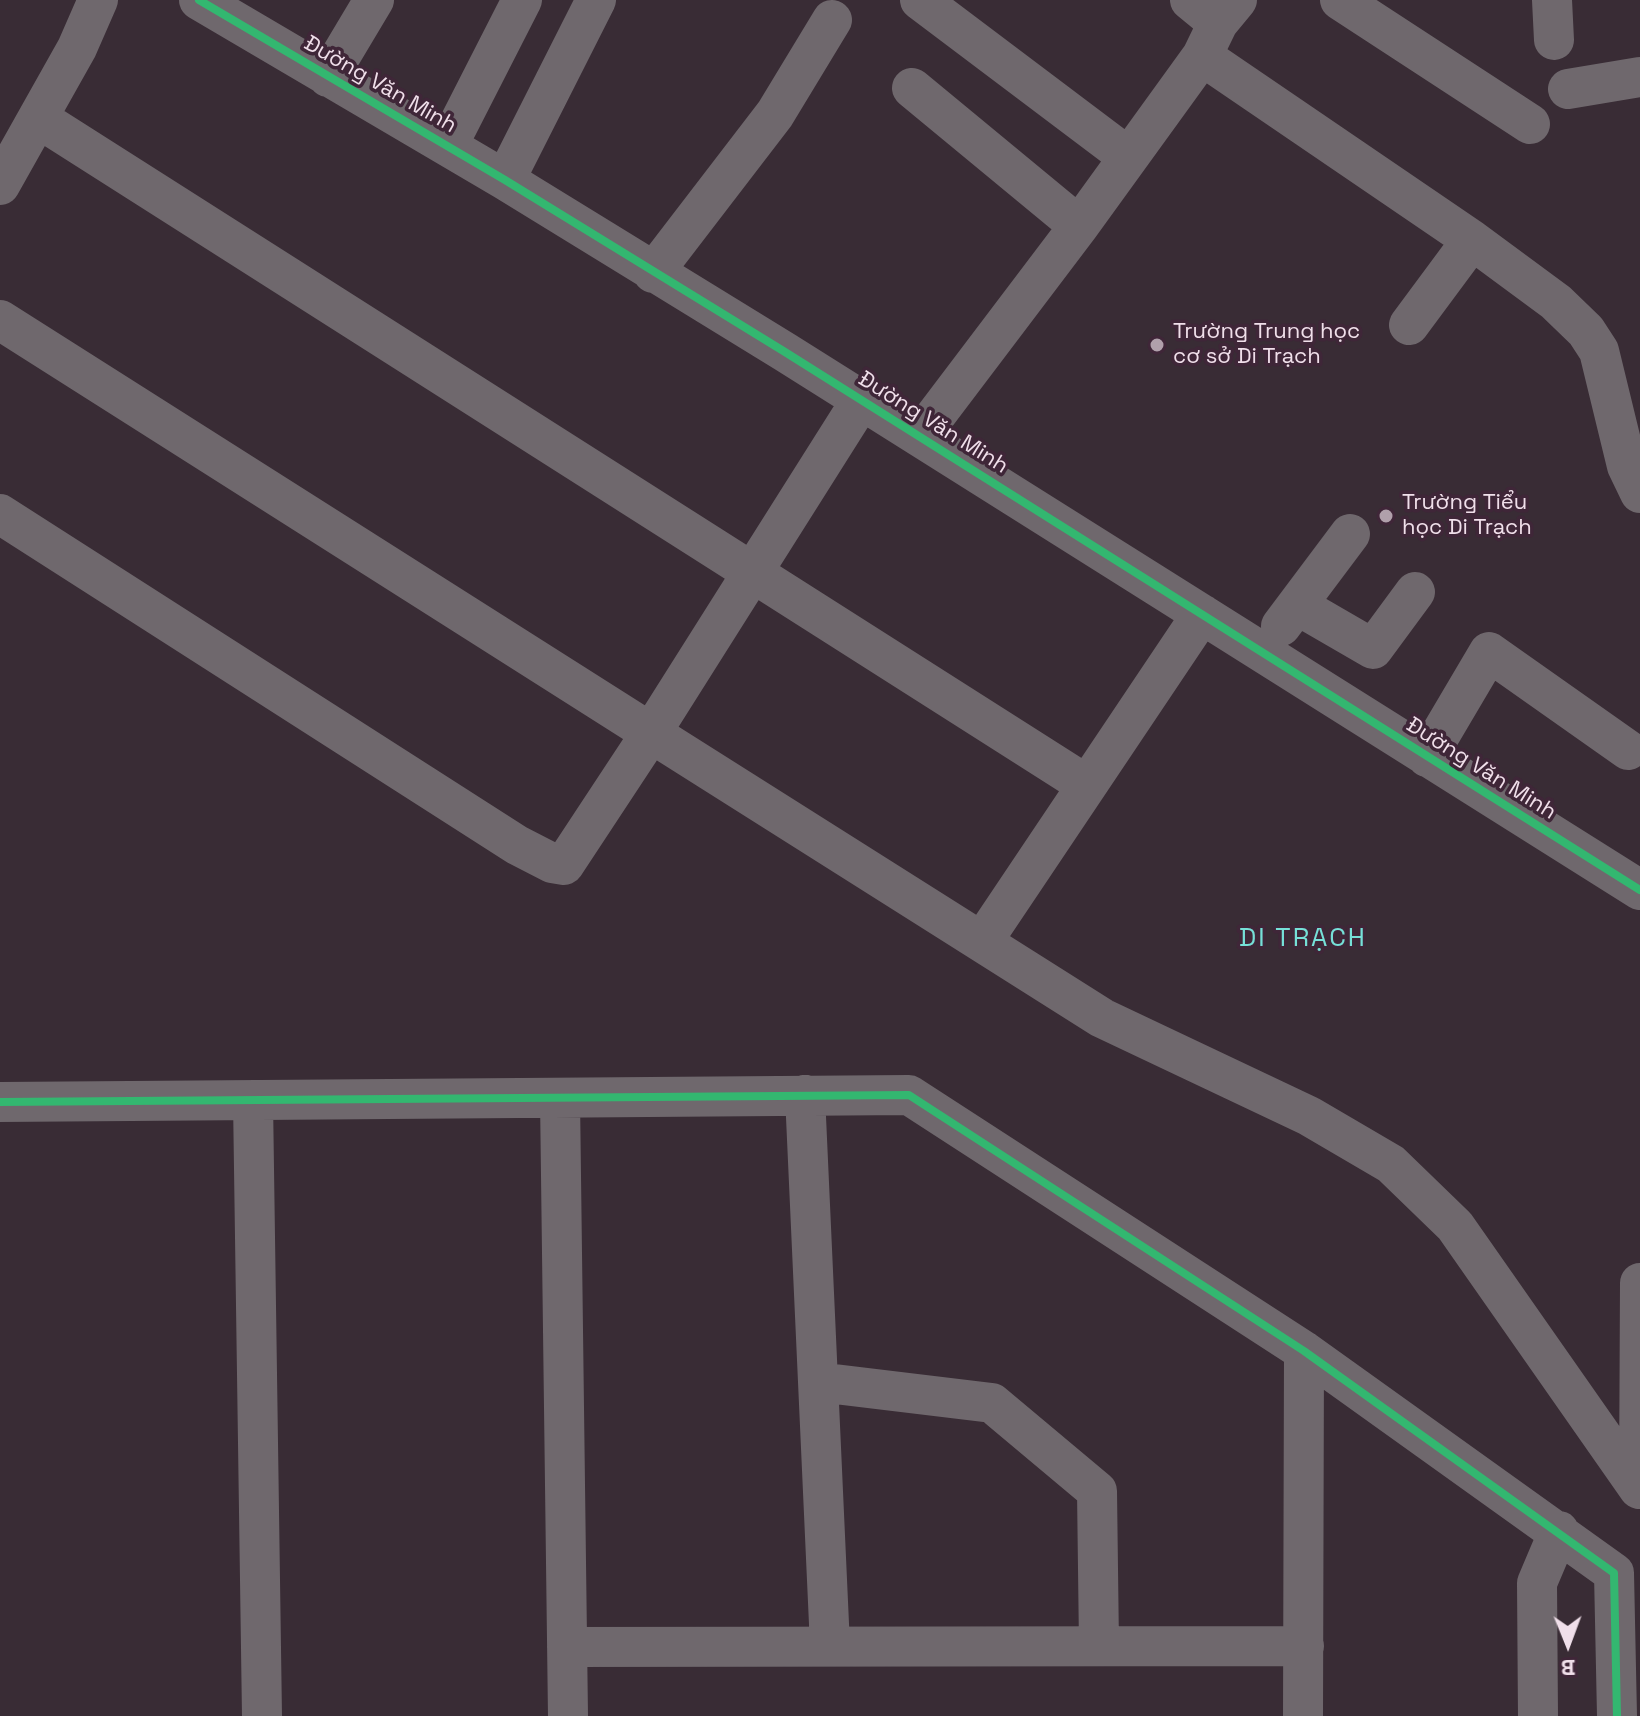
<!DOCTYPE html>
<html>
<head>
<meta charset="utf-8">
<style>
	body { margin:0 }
	#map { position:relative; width:1640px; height:1716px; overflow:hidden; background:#392c35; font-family:"Space Grotesk",sans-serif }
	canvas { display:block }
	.north { position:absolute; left:1528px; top:1604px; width:80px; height:80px; -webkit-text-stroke:6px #3f2638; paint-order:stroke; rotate:179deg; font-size:22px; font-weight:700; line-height:32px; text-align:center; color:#f0dfea }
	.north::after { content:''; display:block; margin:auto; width:28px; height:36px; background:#f0dfea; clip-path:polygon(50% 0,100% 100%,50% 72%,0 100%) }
</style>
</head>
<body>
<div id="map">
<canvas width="1640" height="1716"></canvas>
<div class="north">B</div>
</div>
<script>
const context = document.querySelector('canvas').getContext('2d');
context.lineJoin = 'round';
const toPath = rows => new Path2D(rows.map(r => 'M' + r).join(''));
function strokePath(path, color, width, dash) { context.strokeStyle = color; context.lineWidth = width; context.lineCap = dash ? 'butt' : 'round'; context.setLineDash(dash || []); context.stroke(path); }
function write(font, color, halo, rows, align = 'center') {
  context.font = font + ' "Space Grotesk",sans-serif'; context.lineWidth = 7; context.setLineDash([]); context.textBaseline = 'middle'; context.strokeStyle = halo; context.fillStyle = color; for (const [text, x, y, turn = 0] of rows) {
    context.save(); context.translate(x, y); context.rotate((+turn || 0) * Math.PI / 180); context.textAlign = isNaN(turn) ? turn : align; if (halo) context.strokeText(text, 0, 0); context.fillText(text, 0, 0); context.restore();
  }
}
strokePath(toPath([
	[199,0,505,180,785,352,1640,890],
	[920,0,1127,156],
	[1190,0,1218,23],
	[1340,0,1530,124],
	[1552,0,1554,40],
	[1202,56,1472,240,1556,302,1586,331,1599,351,1627,466,1640,493],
	[328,77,374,0],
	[912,88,1079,226],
	[1568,89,1640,77],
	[38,118,1085,784],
	[448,145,522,0],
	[505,180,596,0],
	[0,185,77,48,98,0],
	[653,273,775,114,832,20],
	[0,320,651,733,862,399],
	[1409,325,1472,240],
	[920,436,1079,226,1202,56,1218,23,1237,0],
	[0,514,517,845,552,863,564,865,651,733,1102,1018,1309,1116,1391,1164,1455,1226,1639,1489,1640,1283],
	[1297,605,1373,649,1415,592],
	[1281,626,1350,534],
	[1427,757,1489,652,1628,750],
	[982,942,1202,614],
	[805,1095,830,1646],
	[560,1098,568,1716],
	[253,1100,262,1716],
	[0,1102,909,1095,1304,1351,1614,1573,1617,1716],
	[818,1382,992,1403,1097,1491,1099,1646],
	[567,1647,1304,1646],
	[1303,1716,1304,1351],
	[1538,1716,1537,1583,1559,1531]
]), '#6f686d', 40);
strokePath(toPath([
	[199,0,505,180,785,352,1640,890],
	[0,1102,909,1095,1304,1351,1614,1573,1617,1716]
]), '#33b770', 8);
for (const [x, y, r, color] of [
	[1157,345,8,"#b0a0ab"],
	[1386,516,8,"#b0a0ab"]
]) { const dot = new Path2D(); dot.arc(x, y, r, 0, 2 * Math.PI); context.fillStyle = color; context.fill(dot); strokePath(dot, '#3f2638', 3); }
write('22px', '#f0dfea', '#3f2638', [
	["Đường Văn Minh",380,85,30],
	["Đường Văn Minh",933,423,32],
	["Đường Văn Minh",1481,769,32]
]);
write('22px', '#f0dfea', '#3f2638', [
	["Trường Trung học",1173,332],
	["cơ sở Di Trạch",1173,357],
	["Trường Tiểu",1402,503],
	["học Di Trạch",1402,528]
], 'left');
context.letterSpacing = '2px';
write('26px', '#76e0d8', '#3f2638', [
	["DI TRẠCH",1303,939]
]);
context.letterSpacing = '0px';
</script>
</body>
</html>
